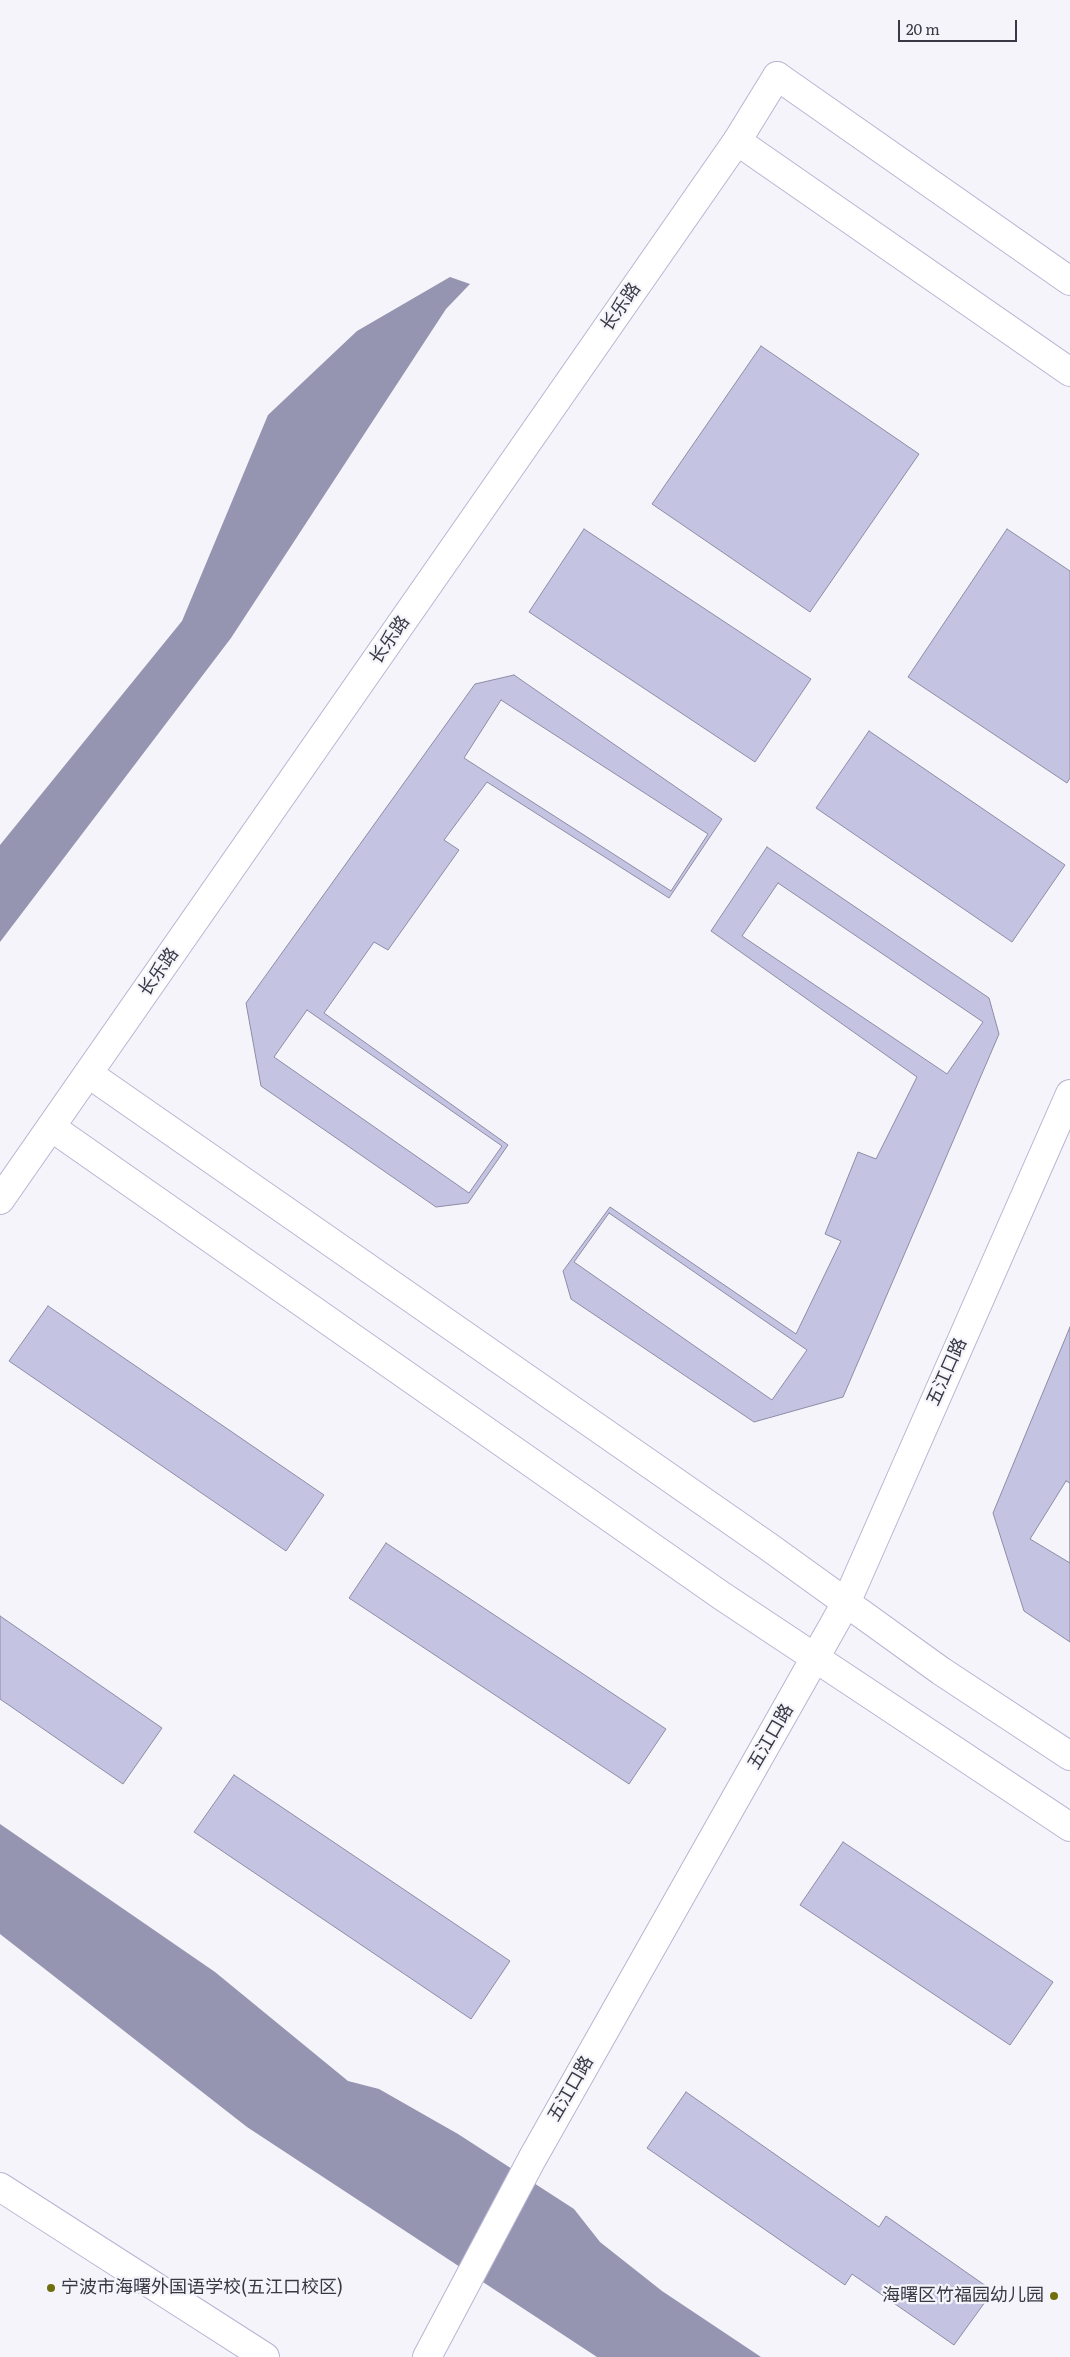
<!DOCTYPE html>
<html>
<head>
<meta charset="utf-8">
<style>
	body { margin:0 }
	#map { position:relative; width:1070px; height:2357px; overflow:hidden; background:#f4f4fa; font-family:Literata,serif }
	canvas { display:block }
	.scale { position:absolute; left:898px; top:20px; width:119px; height:22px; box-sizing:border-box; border:2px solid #393945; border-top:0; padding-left:6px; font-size:15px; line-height:18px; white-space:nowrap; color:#393945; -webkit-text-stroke:4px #f4f4fa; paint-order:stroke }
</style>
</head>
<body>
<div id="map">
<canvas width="1070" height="2357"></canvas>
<div class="scale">20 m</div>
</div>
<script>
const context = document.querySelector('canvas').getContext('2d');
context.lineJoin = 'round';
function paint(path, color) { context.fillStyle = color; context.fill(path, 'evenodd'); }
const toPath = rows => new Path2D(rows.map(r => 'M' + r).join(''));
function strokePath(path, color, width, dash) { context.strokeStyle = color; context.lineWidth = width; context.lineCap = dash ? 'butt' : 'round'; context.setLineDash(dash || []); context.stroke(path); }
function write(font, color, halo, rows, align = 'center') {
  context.font = font + ' Literata,"Noto Sans SC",serif'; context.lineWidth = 4.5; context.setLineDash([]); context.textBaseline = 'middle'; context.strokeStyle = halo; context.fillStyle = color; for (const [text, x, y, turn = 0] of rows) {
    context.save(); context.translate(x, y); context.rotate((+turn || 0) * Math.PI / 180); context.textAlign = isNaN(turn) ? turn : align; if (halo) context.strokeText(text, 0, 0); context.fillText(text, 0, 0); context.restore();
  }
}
paint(toPath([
	[450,277,470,284,446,309,231,638,0,942,0,845,182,621,268,415,357,331],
	[0,1824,215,1972,348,2081,379,2089,458,2134,574,2209,600,2242,662,2291,761,2357,597,2357,247,2127,0,1934]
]), '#9594b1');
const building = toPath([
	[761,346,919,454,810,612,652,504,761,346],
	[584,529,811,679,755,762,529,612,584,529],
	[1007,529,1070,571,1070,778,1067,783,908,677,1007,529],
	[514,675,722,819,669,898,487,782,444,840,459,850,388,950,374,942,324,1013,508,1145,468,1203,436,1207,261,1086,246,1003,475,684,514,675],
	[501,700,708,834,671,891,464,758,501,700],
	[869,731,1065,865,1012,942,816,808,869,731],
	[767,847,989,998,999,1034,843,1397,754,1422,571,1299,563,1271,610,1207,796,1334,841,1241,825,1234,858,1152,876,1159,917,1077,711,931,767,847],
	[778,883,983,1022,947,1074,742,936,778,883],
	[307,1010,502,1146,469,1193,274,1057,307,1010],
	[609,1213,807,1350,772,1400,574,1262,609,1213],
	[48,1306,324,1495,286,1551,9,1361,48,1306],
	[1070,1327,1070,1642,1024,1611,993,1513,1070,1327],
	[1066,1481,1070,1483,1070,1563,1030,1539,1066,1481],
	[386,1543,666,1729,629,1784,349,1598,386,1543],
	[0,1616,162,1728,123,1784,0,1699,0,1616],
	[234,1775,510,1961,471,2019,194,1832,234,1775],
	[843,1842,1053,1982,1010,2045,800,1905,843,1842],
	[686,2092,879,2227,886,2216,993,2291,954,2345,852,2274,845,2285,647,2148,686,2092]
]);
paint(building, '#c5c3e2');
strokePath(building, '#8d8ca7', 1);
const minor = toPath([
	[89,1074,769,1547,941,1671,1070,1756],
	[51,1127,722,1596,1070,1827],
	[0,2187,265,2357],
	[427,2357,532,2159,846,1603,1070,1094]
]);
const tertiary = toPath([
	[0,1200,737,141,777,76]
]);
const secondary = toPath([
	[777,76,1070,281],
	[737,141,1070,372]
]);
strokePath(minor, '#b7b5d3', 30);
strokePath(tertiary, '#b7b5d3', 30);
strokePath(secondary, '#b7b5d3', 30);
strokePath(minor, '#fff', 28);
strokePath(tertiary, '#fff', 28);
strokePath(secondary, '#fff', 28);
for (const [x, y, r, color] of [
	[51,2288,5,"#716e0f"],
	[1054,2296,5,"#716e0f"]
]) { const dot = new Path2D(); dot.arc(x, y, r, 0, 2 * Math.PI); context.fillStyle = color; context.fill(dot); strokePath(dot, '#f4f4fa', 2); }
write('18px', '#393945', '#f4f4fa', [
	["长乐路",621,307,-55],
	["长乐路",390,640,-55],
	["长乐路",159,972,-55],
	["五江口路",947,1372,-66],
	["五江口路",771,1737,-60],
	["五江口路",571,2089,-60]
]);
write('18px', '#393945', '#f4f4fa', [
	["宁波市海曙外国语学校(五江口校区)",61,2288],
	["海曙区竹福园幼儿园",1044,2296,"right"]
], 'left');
</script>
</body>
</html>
